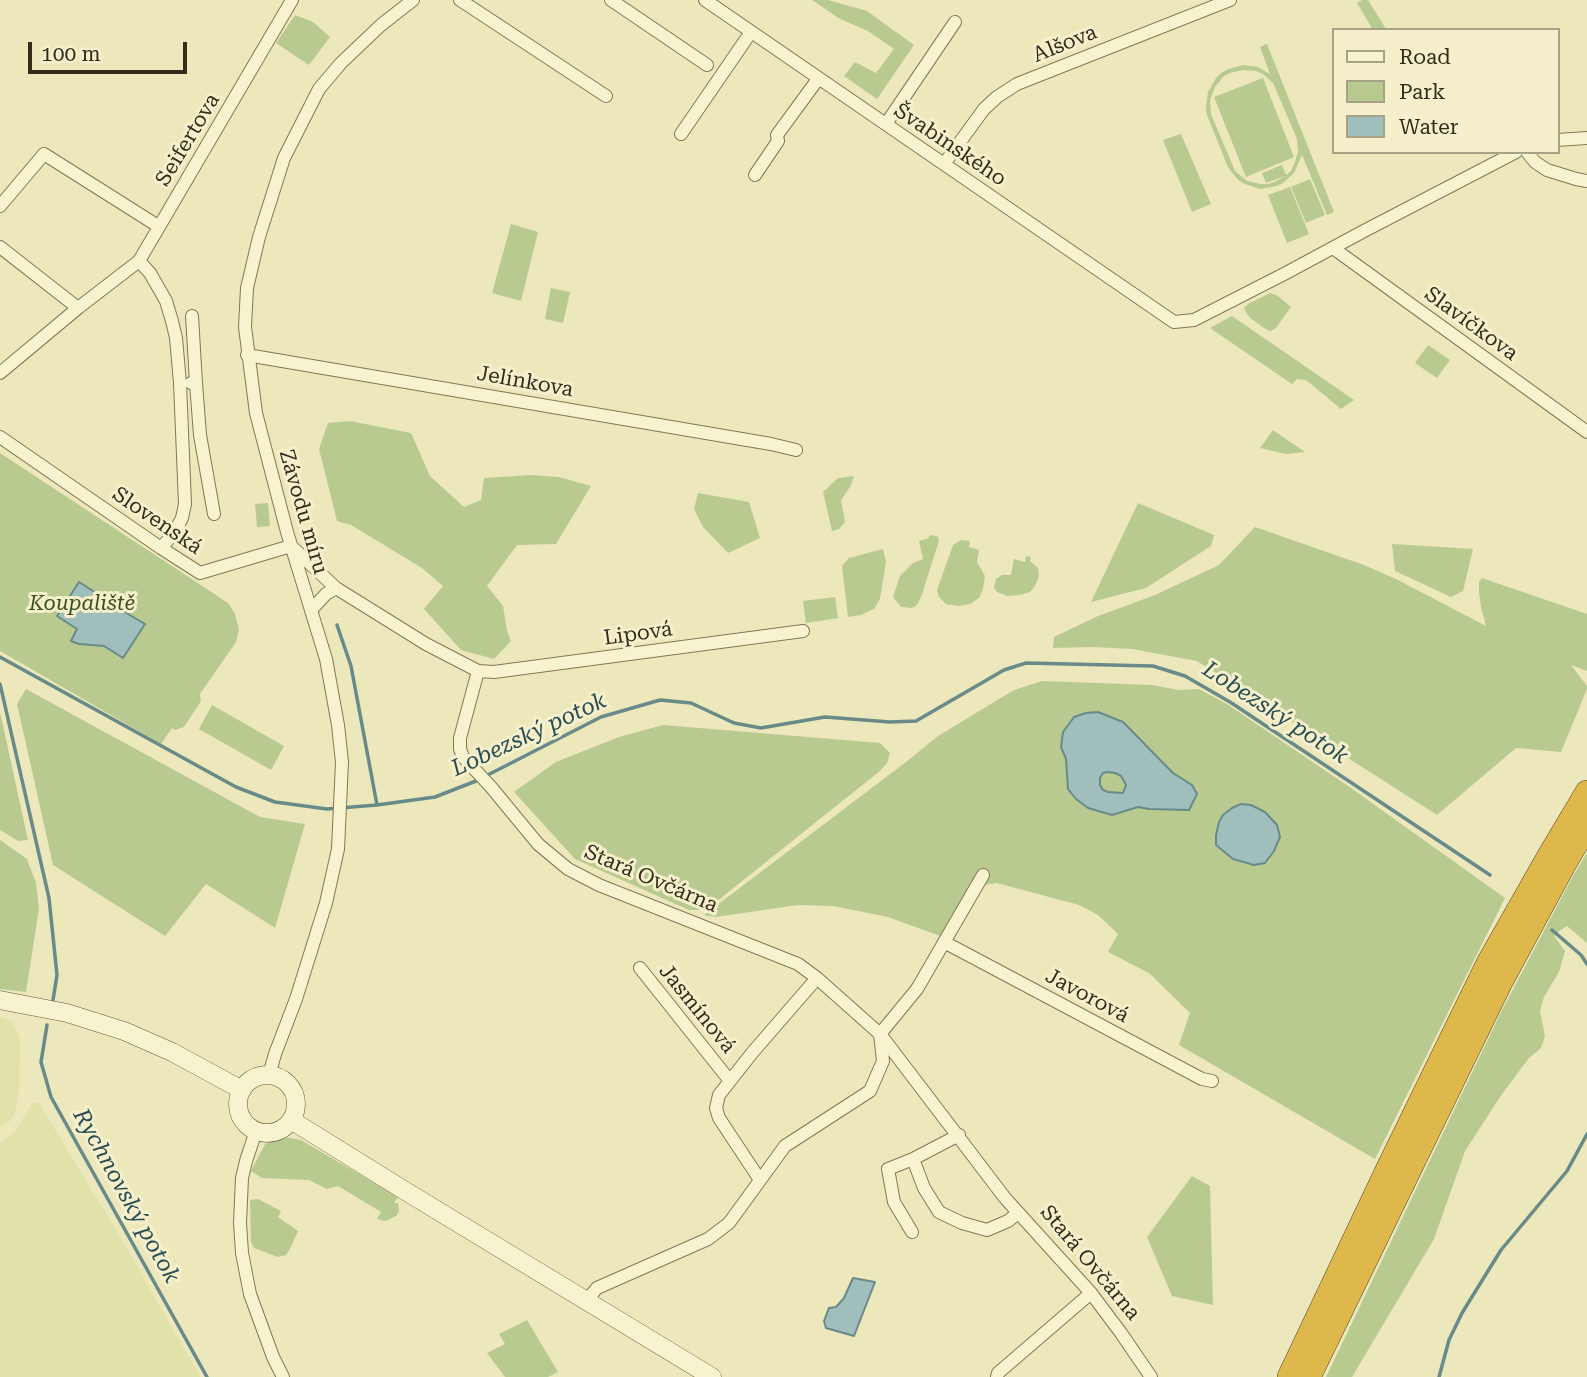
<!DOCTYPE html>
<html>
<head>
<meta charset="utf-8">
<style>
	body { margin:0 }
	#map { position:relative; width:1587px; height:1377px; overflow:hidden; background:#ede7bc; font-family:"Roboto Serif",serif }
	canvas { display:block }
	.legend { position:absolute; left:1332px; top:28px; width:228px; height:126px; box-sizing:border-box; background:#f5f0cb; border:2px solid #a7a185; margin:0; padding:9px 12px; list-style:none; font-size:21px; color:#332b1b }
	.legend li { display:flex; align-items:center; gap:14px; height:35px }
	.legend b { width:35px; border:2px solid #a7a185 }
	.scale { position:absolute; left:28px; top:42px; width:159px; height:32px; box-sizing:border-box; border:4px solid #332b1b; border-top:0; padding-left:9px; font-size:21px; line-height:24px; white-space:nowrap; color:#332b1b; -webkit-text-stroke:5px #f5f0cb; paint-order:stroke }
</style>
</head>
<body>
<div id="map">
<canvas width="1587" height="1377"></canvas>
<ul class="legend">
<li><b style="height:9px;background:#f8f3cf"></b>Road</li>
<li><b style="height:19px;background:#b9ca91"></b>Park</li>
<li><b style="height:19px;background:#a0bebb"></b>Water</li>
</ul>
<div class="scale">100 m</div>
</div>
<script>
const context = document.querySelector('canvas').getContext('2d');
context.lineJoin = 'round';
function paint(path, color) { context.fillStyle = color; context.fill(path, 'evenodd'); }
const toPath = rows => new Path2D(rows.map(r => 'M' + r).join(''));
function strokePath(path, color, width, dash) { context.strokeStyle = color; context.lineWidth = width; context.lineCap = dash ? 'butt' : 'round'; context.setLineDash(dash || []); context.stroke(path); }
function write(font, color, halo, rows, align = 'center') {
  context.font = font + ' "Roboto Serif",serif'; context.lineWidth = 6; context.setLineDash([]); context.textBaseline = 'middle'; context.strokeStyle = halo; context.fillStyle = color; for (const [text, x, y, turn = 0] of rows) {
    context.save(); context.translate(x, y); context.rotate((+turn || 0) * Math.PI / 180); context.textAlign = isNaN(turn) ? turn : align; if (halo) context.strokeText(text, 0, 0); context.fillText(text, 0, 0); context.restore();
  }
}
paint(toPath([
	[0,1017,12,1021,20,1038,19,1092,15,1113,9,1122,0,1127],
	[38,1102,120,1236,200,1377,0,1377,0,1144,16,1130,32,1103]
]), '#e1e2aa');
paint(toPath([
	[812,0,828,0,867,11,914,45,877,99,844,76,855,62,876,73,894,49,868,31,840,19],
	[1362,0,1368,0,1386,29,1373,30,1357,3],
	[295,15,313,22,330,37,309,65,276,43],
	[1267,44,1334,212,1327,215,1302,155,1294,173,1283,183,1277,186,1260,189,1245,184,1238,180,1228,167,1207,115,1206,108,1208,92,1216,78,1221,73,1228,69,1243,65,1258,67,1270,74,1260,47],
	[1243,70,1256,71,1263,74,1273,83,1297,139,1298,152,1294,165,1291,171,1286,175,1282,165,1262,173,1266,183,1285,176,1275,182,1268,184,1261,184,1247,181,1235,171,1211,114,1210,100,1215,87,1224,76,1230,73],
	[1263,78,1294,157,1246,177,1214,97],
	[1181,134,1211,204,1192,212,1163,140],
	[1310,179,1325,215,1306,223,1291,187],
	[1290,187,1309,234,1287,243,1268,195],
	[511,224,538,232,521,301,492,293],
	[551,288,570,292,563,323,545,319],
	[1270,293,1278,296,1291,307,1276,328,1271,331,1267,330,1250,318,1246,312,1244,308,1248,304],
	[1232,316,1354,400,1341,409,1306,380,1297,379,1292,384,1210,328],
	[1428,345,1450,360,1437,378,1415,363],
	[350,421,411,433,430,476,464,507,481,500,484,478,531,475,559,477,591,486,556,544,517,545,487,586,503,606,507,631,511,641,494,659,461,650,424,609,443,586,422,568,351,525,337,521,319,449,328,423],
	[1273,430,1305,452,1286,454,1260,448],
	[0,453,216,595,229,604,235,614,239,630,236,642,200,694,201,701,184,727,175,730,172,728,161,744,0,651],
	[854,476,850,487,841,500,845,522,839,529,832,531,823,492,838,478],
	[698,493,749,502,760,538,728,553,703,527,694,509],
	[268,503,270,526,257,527,255,504],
	[1138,503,1214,535,1211,546,1146,588,1091,602],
	[1255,527,1364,565,1398,580,1486,626,1481,607,1479,593,1479,582,1482,578,1587,614,1587,671,1571,665,1587,686,1587,689,1561,752,1516,748,1437,815,1197,661,1132,649,1093,647,1053,648,1054,637,1098,616,1155,595,1219,565],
	[933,535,938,537,939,541,921,597,917,605,912,608,901,607,893,597,900,576,913,563,923,559,919,541,929,538,929,536],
	[961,540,970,541,969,547,979,550,977,562,985,576,983,589,979,598,970,604,958,606,946,604,939,597,937,590,953,545],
	[1392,544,1473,549,1463,591,1451,597,1395,571],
	[883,549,886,562,880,599,874,609,861,615,848,617,842,566,849,558],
	[1026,556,1031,557,1030,561,1038,568,1039,576,1035,586,1030,592,1020,595,1007,596,997,592,994,588,996,579,1002,575,1011,575,1014,559,1025,562],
	[835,597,838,618,806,623,803,601],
	[1042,681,1153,685,1178,690,1199,689,1227,704,1351,788,1505,898,1375,1159,1179,1045,1190,1013,1149,973,1108,952,1118,934,1098,915,1079,905,997,883,984,885,952,936,940,936,888,917,833,906,798,905,716,917,704,915,906,762,938,736,1014,690],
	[26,689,260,817,305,824,275,928,206,884,165,936,53,865,17,704],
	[212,705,284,746,271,770,199,729],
	[0,712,28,840,18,841,0,830],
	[663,725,880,743,890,753,887,763,880,771,706,910,689,910,575,859,514,792,556,762,619,737],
	[0,840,27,859,36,883,39,908,26,992,0,989],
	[1587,853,1587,943,1567,926,1559,931,1554,936,1565,951,1559,972,1544,997,1540,1011,1545,1036,1541,1048,1529,1058,1502,1094,1465,1151,1434,1239,1352,1377,1326,1377,1502,1010,1574,874],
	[279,1136,301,1140,398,1197,394,1203,398,1203,399,1212,396,1216,388,1220,385,1221,377,1219,381,1212,338,1186,327,1189,309,1180,262,1178,251,1171,265,1144],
	[1192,1176,1210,1186,1213,1305,1172,1296,1147,1237],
	[258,1199,281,1211,278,1217,298,1231,290,1249,286,1255,278,1257,254,1248,251,1242,250,1200],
	[527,1320,558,1372,548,1377,505,1377,487,1353,505,1344,499,1334]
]), '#b9ca91');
const water = toPath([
	[79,582,104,598,105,609,123,611,145,624,123,658,104,646,79,644,71,641,77,629,57,616,79,582],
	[1098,712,1123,722,1173,773,1192,785,1197,794,1189,810,1149,809,1138,807,1112,815,1088,808,1076,799,1068,789,1066,759,1061,747,1063,732,1074,717,1086,713,1098,712],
	[1107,772,1115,773,1121,776,1126,785,1123,793,1108,792,1103,790,1100,785,1100,778,1103,773,1107,772],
	[1241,804,1251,805,1265,812,1277,825,1280,837,1274,851,1265,863,1254,865,1233,859,1216,845,1216,835,1219,822,1223,815,1232,808,1241,804],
	[853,1278,875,1282,854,1336,826,1328,824,1321,829,1308,836,1307,844,1298,853,1278]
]);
paint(water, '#a0bebb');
strokePath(water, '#688b89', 2);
strokePath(toPath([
	[337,625,351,666,377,805],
	[0,657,236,787,275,802,327,809,377,805,435,797,476,781,601,717,660,700,691,703,734,723,761,728,825,717,890,722,916,721,1004,670,1026,663,1153,666,1185,676,1230,702,1490,875],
	[0,684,49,898,57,975,53,1000],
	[1552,930,1581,955,1587,964],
	[47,1025,41,1062,51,1097,207,1377],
	[1439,1377,1449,1340,1462,1313,1501,1250,1567,1171,1587,1134]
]), '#688b89', 3.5);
const street = toPath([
	[460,0,606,96],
	[611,0,707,65],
	[705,0,1174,322,1194,320,1286,273,1364,231,1516,152],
	[886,124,955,22],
	[681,134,751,32],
	[1557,140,1587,138],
	[1527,152,1535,162,1547,170,1576,179,1587,181],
	[944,164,984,109,997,97,1017,84,1230,0],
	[755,175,778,141,777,135,818,79],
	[0,206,44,154,158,226],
	[0,247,78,308],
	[1333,248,1587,432],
	[139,261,150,273,166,301,172,321,176,338,180,383,185,504,182,518,174,533,161,548],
	[247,355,771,444,796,450],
	[0,373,78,308,139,261,292,0],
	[191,383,196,383,192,316],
	[196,383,200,435,214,514],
	[0,437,161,548,200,573,291,546,336,588,426,644,478,671,494,672,803,631],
	[312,609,326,594,336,588],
	[478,671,460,738,460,749,463,757,491,787,538,844,568,869,599,885,798,964,817,978,880,1034,1005,1198,1091,1293,1121,1333,1151,1377],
	[944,942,1202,1079,1212,1081],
	[640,968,730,1081,719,1095,716,1108,719,1118,760,1180],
	[269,1075,275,1054,296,999,326,903,338,849,342,762,338,725,326,659,287,532,256,413,245,327,247,288,259,237,284,158,319,89,341,63,381,25,413,0],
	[730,1081,752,1053,817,978],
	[256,1131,246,1161,242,1178,240,1223,242,1253,250,1294,273,1357,283,1377],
	[959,1135,913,1159,924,1188,939,1212,962,1223,987,1230,1008,1221,1018,1213],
	[912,1232,894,1202,888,1169,913,1159],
	[587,1300,597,1288,708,1239,729,1223,785,1146,870,1091,883,1061,880,1034,917,989,983,875],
	[997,1377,998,1373,1091,1293]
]);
const secondary = toPath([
	[0,1000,67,1013,124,1031,172,1052,242,1090],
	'238 1104a29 29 0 1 1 58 0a29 29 0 1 1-58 0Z',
	[291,1120,402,1189,712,1377]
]);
const highway = toPath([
	[1289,1377,1388,1168,1488,963,1550,854,1587,792],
	[1309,1377,1501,982,1564,865,1587,826]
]);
strokePath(street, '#847756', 14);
strokePath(secondary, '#665839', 19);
strokePath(highway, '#51442b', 24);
strokePath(street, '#f8f3cf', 12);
strokePath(secondary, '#f8f3cf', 18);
strokePath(highway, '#deb84b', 23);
write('21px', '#332b1b', '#f5f0cb', [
	["Alšova",1065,44,-22],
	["Seifertova",188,140,-59],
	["Švabinského",950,145,34],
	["Slavíčkova",1471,324,36],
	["Jelínkova",525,382,10],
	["Závodu míru",303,512,74],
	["Slovenská",157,521,34],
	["Lipová",638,634,-8],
	["Stará Ovčárna",651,879,23],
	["Javorová",1087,996,28],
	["Jasmínová",697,1009,51],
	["Stará Ovčárna",1090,1263,50]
]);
write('italic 21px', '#3b5021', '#f5f0cb', [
	["Koupaliště",82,604]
]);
write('italic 23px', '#2a4e53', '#f5f0cb', [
	["Lobezský potok",1275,713,33],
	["Lobezský potok",529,735,-25],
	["Rychnovský potok",126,1196,61]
]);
</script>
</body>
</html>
